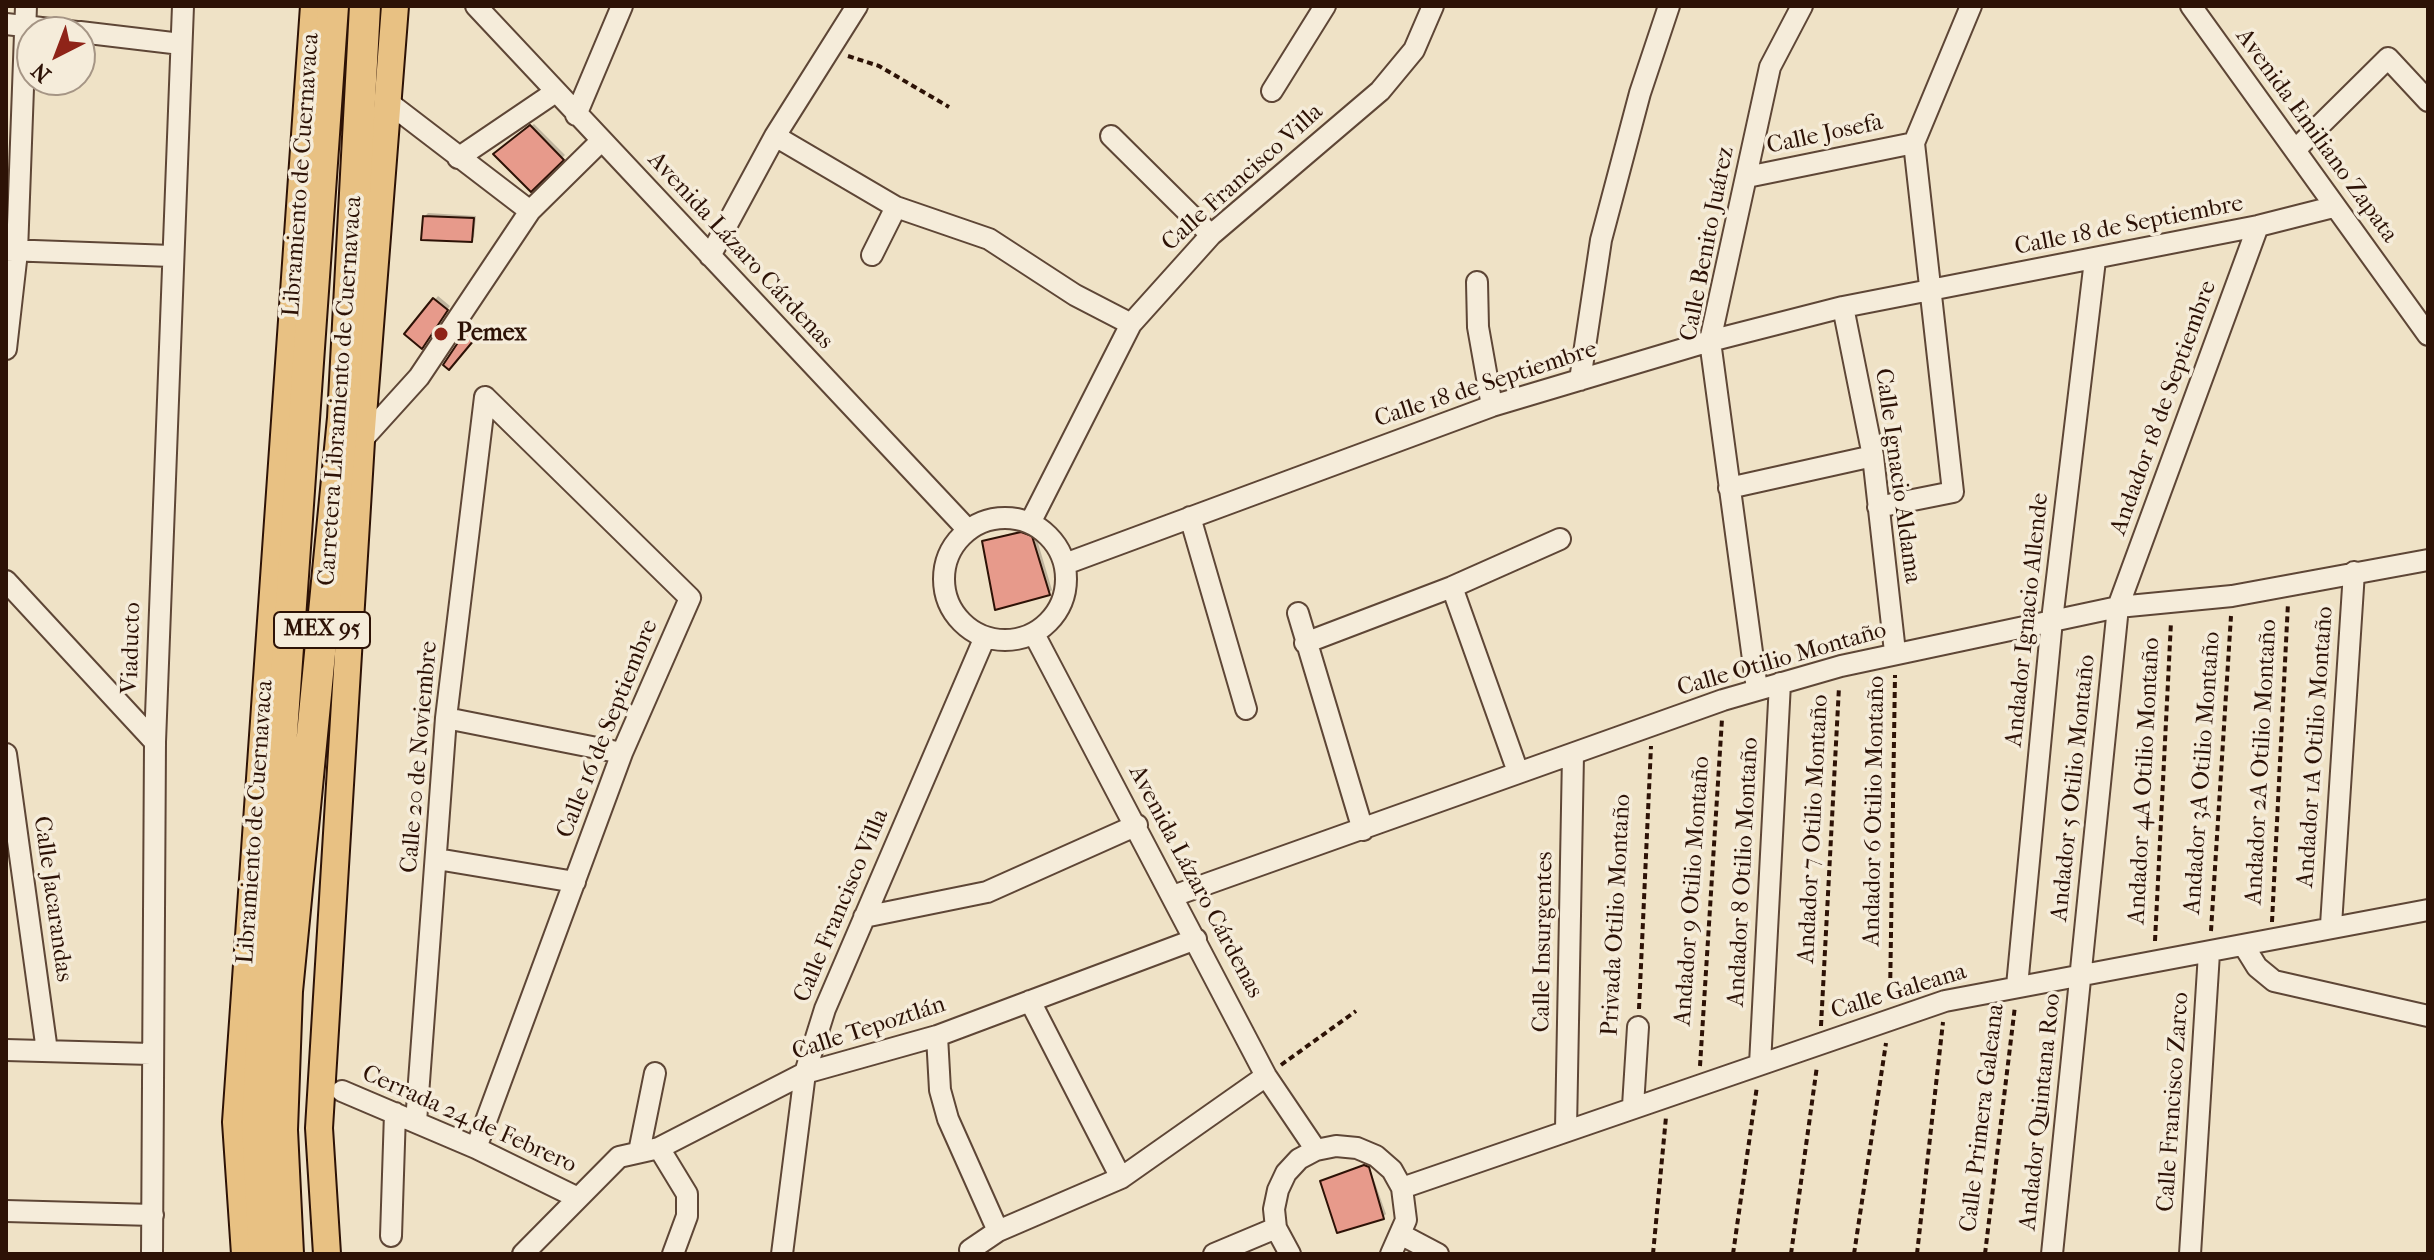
<!DOCTYPE html>
<html>
<head>
<meta charset="utf-8">
<style>
	body { margin:0 }
	#map { position:relative; width:2434px; height:1260px; overflow:hidden; background:#efe2c6; font-family:"IM FELL French Canon",serif }
	canvas { display:block }
	.frame { position:absolute; inset:0; border:8px solid #2d1206; pointer-events:none }
	.north { position:absolute; left:16px; top:16px; width:80px; height:80px; box-sizing:border-box; background:#f5ecda; border:2px solid #a59585; border-radius:50%; rotate:222deg; font-size:22px; font-weight:700; line-height:32px; text-align:center; color:#2d1206 }
	.north::after { content:''; display:block; margin:auto; width:28px; height:36px; background:#8f2418; clip-path:polygon(50% 0,100% 100%,50% 72%,0 100%) }
</style>
</head>
<body>
<div id="map">
<canvas width="2434" height="1260"></canvas>
<div class="frame"></div>
<div class="north">N</div>
</div>
<script>
const context = document.querySelector('canvas').getContext('2d');
context.lineJoin = 'round';
function paint(path, color) { context.fillStyle = color; context.fill(path, 'evenodd'); }
const toPath = rows => new Path2D(rows.map(r => 'M' + r).join(''));
function strokePath(path, color, width, dash) { context.strokeStyle = color; context.lineWidth = width; context.lineCap = dash ? 'butt' : 'round'; context.setLineDash(dash || []); context.stroke(path); }
function write(font, color, halo, rows, align = 'center') {
  context.font = font + ' "IM FELL French Canon",serif'; context.lineWidth = 7; context.setLineDash([]); context.textBaseline = 'middle'; context.strokeStyle = halo; context.fillStyle = color; for (const [text, x, y, turn = 0] of rows) {
    context.save(); context.translate(x, y); context.rotate((+turn || 0) * Math.PI / 180); context.textAlign = isNaN(turn) ? turn : align; if (halo) context.strokeText(text, 0, 0); context.fillText(text, 0, 0); context.restore();
  }
}
paint(toPath([
	[534,124,565,155,531,189,496,154],
	[428,213,476,216,474,237,471,240,425,216],
	[438,296,450,306,425,343,407,334],
	[473,324,480,330,452,365,470,327],
	[1025,529,1035,533,1052,590,1049,593,984,541],
	[1368,1163,1386,1214,1383,1217,1323,1182]
]), '#0003');
const building = toPath([
	[530,125,564,160,531,192,493,154,530,125],
	[423,216,474,218,472,242,421,240,423,216],
	[433,298,448,310,422,349,404,334,433,298],
	[469,326,479,334,449,370,443,365,469,326],
	[1021,532,1032,536,1050,595,995,610,982,541,1021,532],
	[1364,1165,1369,1167,1384,1219,1337,1233,1320,1181,1364,1165]
]);
paint(building, '#e79a8b');
strokePath(building, '#2d1206', 2);
const minor = toPath([
	[476,6,968,530],
	[2191,6,2428,335],
	[6,24,77,32],
	[80,32,181,44],
	[1272,91,1325,6],
	[389,103,530,211],
	[576,115,622,6],
	[775,136,896,207,989,239,1075,295,1131,324],
	[1111,136,1211,235],
	[2295,150,2388,58,2428,101],
	[458,158,554,93],
	[1747,177,1914,143],
	[6,250,172,256],
	[872,255,896,207],
	[710,256,775,136,857,6],
	[1477,282,1478,327,1492,406],
	[1843,307,1873,456,1895,652],
	[6,349,17,252,26,6],
	[1580,380,1601,240,1640,93,1669,6],
	[361,441,419,377,530,211,600,142],
	[1729,488,1873,456],
	[1878,507,1953,492,1914,143,1971,6],
	[1190,517,1246,709],
	'944 579a61 61 0 1 1 122 0a61 61 0 1 1-122 0Z',
	[1030,523,1131,324,1211,235,1380,91,1414,50,1433,6],
	[1065,564,1492,406,1710,341,1843,307,2258,226,2333,207],
	[6,581,155,742],
	[1452,587,1518,772],
	[1298,613,1363,830],
	[1034,634,1266,1076,1316,1150],
	[1305,643,1452,587,1560,539],
	[1757,689,1710,341,1770,67,1802,6],
	[446,718,622,753],
	[6,754,47,1051],
	[437,859,575,882],
	[1173,896,1723,700,1841,666,2118,607,2232,596,2428,560],
	[864,917,987,892,1137,825],
	[2331,925,2354,572],
	[2244,946,2257,967,2274,981,2428,1016],
	[2017,986,2052,620,2095,260],
	[1030,1001,1121,1178],
	[937,1036,940,1090,948,1119,998,1231],
	[6,1050,151,1054],
	[1760,1064,1780,683],
	[342,1091,476,1148,576,1197],
	[1633,1106,1638,1027],
	[416,1122,446,718,485,397],
	[1566,1129,1573,755],
	[476,1148,622,753,690,598,485,397],
	[659,1148,687,1194,687,1216,673,1254],
	[639,1152,655,1073],
	[1402,1188,1945,1001,2428,910],
	[6,1211,153,1215],
	[1402,1235,1438,1254],
	[391,1236,395,1113],
	[970,1250,998,1231,1121,1178,1266,1076],
	[152,1254,155,742,183,6],
	[523,1254,619,1157,659,1148,805,1073,937,1036,1196,939],
	[782,1254,805,1073,825,1009,985,637],
	[1214,1254,1276,1228],
	[1290,1254,1276,1228,1274,1209,1278,1190,1286,1173,1299,1159,1316,1150,1336,1146,1357,1148,1376,1156,1392,1170,1402,1188,1406,1220,1391,1254],
	[2052,1254,2118,607,2258,226],
	[2190,1254,2209,953]
]);
const major = toPath([
	[245,1254,236,1122,314,6],
	[327,1254,319,1128,361,441,395,6]
]);
const highway = toPath([
	[264,1254,257,1125,264,989,333,6],
	[288,1254,282,1130,287,991,343,418,365,6]
]);
strokePath(minor, '#5e4636', 24);
strokePath(major, '#2d1206', 30);
strokePath(highway, '#2d1206', 34);
strokePath(toPath([
	[848,56,879,66,949,107],
	[2272,922,2288,603],
	[2211,931,2231,616],
	[2155,941,2171,622],
	[1890,998,1895,675],
	[1639,1009,1651,746],
	[1821,1026,1839,687],
	[1281,1065,1356,1011],
	[1700,1066,1722,719],
	[1653,1254,1666,1117],
	[1733,1254,1757,1086],
	[1791,1254,1817,1066],
	[1854,1254,1886,1043],
	[1917,1254,1943,1022],
	[1985,1254,2015,1006]
]), '#2d1206', 4, [6, 4]);
strokePath(minor, '#f5ecda', 20);
strokePath(major, '#e8c183', 26);
strokePath(highway, '#e8c183', 30);
for (const [x, y, r, color] of [
	[441,334,8,"#8f2418"]
]) { const dot = new Path2D(); dot.arc(x, y, r, 0, 2 * Math.PI); context.fillStyle = color; context.fill(dot); strokePath(dot, '#f5ecda', 3); }
for (const [x, y, w] of [
	[322,630,96]
]) { const box = new Path2D(); box.roundRect(x - w / 2, y - 18, w, 36, 6); context.fillStyle = '#f5ecda'; context.fill(box); strokePath(box, '#2d1206', 2); }
write('bold 22px', '#2d1206', null, [
	["MEX 95",322,630]
]);
write('24px', '#2d1206', '#f5ecda', [
	["Calle Josefa",1825,135,-12],
	["Avenida Emiliano Zapata",2316,136,54],
	["Libramiento de Cuernavaca",302,175,-86],
	["Calle Francisco Villa",1243,178,-42],
	["Calle 18 de Septiembre",2129,226,-11],
	["Calle Benito Juárez",1708,244,-79],
	["Avenida Lázaro Cárdenas",740,251,47],
	["Calle 18 de Septiembre",1486,385,-18],
	["Carretera Libramiento de Cuernavaca",341,391,-86],
	["Andador 18 de Septiembre",2164,408,-70],
	["Calle Ignacio Aldama",1897,476,82],
	["Andador Ignacio Allende",2028,620,-84],
	["Viaducto",132,648,-88],
	["Calle Otilio Montaño",1782,660,-16],
	["Calle 16 de Septiembre",608,729,-68],
	["Andador 1A Otilio Montaño",2316,747,-86],
	["Calle 20 de Noviembre",420,757,-85],
	["Andador 2A Otilio Montaño",2262,762,-87],
	["Andador 3A Otilio Montaño",2203,773,-86],
	["Andador 4A Otilio Montaño",2145,781,-87],
	["Andador 5 Otilio Montaño",2074,788,-84],
	["Andador 6 Otilio Montaño",1875,811,-89],
	["Libramiento de Cuernavaca",256,822,-86],
	["Andador 7 Otilio Montaño",1814,829,-87],
	["Andador 8 Otilio Montaño",1744,872,-87],
	["Avenida Lázaro Cárdenas",1195,882,62],
	["Andador 9 Otilio Montaño",1693,891,-86],
	["Calle Jacarandas",52,899,82],
	["Calle Francisco Villa",842,906,-67],
	["Privada Otilio Montaño",1617,915,-87],
	["Calle Insurgentes",1544,942,-89],
	["Calle Galeana",1899,992,-17],
	["Calle Tepoztlán",869,1029,-18],
	["Calle Francisco Zarco",2174,1102,-86],
	["Andador Quintana Roo",2041,1112,-84],
	["Calle Primera Galeana",1983,1118,-83],
	["Cerrada 24 de Febrero",469,1120,24]
]);
write('bold 24px', '#2d1206', '#f5ecda', [
	["Pemex",457,334]
], 'left');
</script>
</body>
</html>
